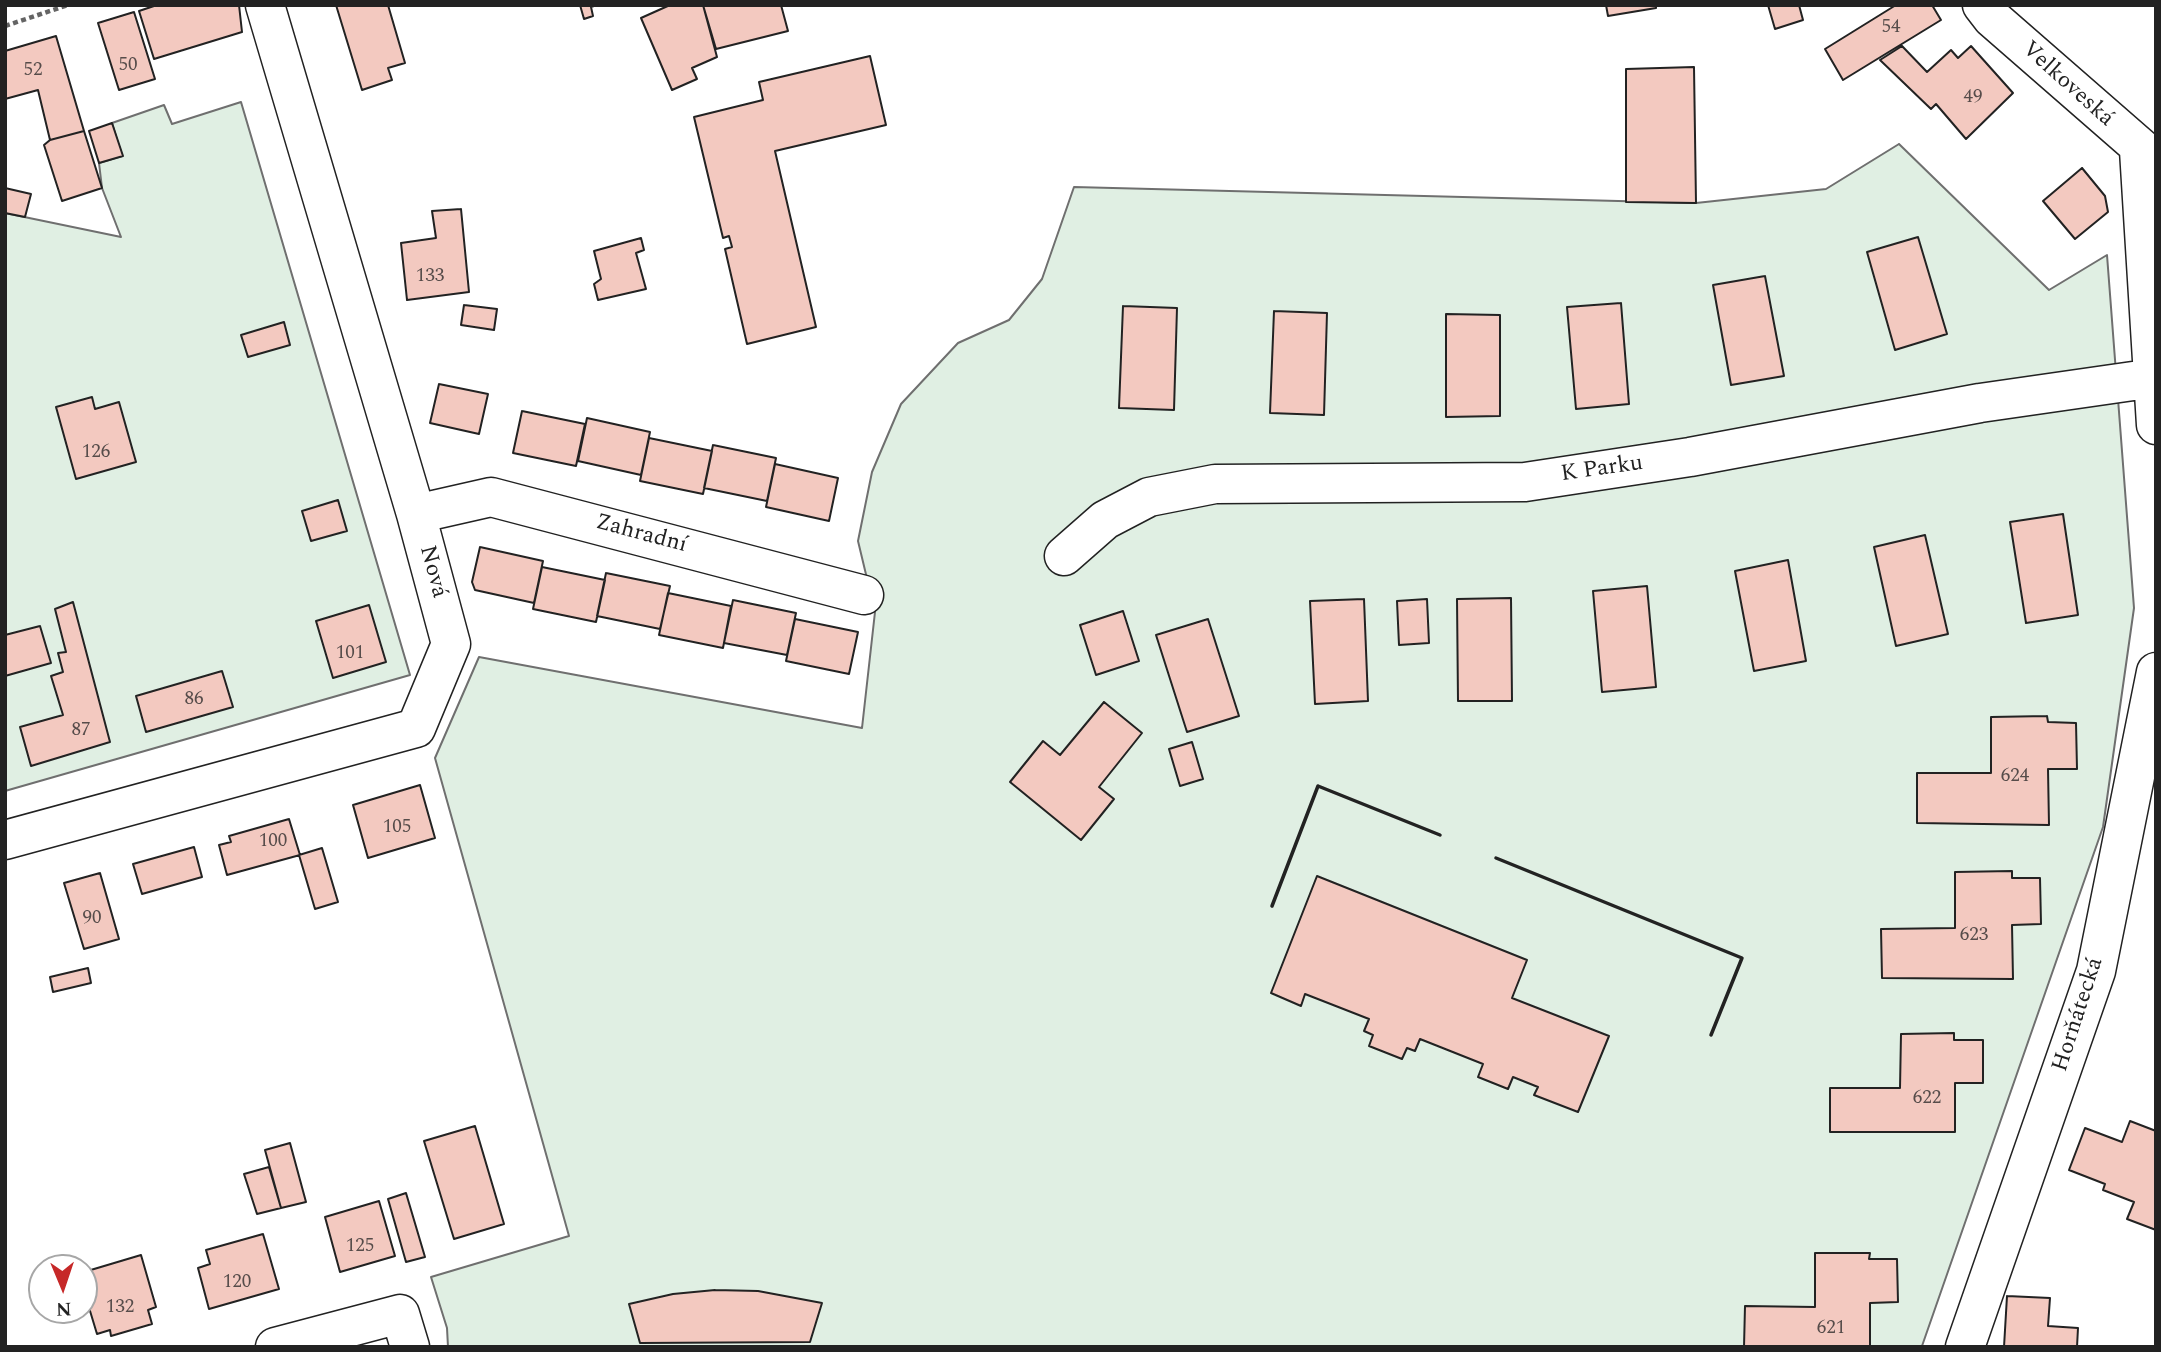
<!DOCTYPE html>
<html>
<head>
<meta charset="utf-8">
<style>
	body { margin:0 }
	#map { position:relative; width:2161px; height:1352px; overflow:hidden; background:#fff; font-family:Spectral,serif }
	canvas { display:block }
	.frame { position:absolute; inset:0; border:7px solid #222; pointer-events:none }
	.north { position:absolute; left:28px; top:1254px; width:70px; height:70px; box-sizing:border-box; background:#fff; border:2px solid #a7a7a7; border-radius:50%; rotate:178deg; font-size:19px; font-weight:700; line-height:28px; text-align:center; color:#222 }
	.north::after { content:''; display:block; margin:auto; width:24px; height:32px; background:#c62828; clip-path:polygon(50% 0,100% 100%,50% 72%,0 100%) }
</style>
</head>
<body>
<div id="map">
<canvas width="2161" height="1352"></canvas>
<div class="frame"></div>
<div class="north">N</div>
</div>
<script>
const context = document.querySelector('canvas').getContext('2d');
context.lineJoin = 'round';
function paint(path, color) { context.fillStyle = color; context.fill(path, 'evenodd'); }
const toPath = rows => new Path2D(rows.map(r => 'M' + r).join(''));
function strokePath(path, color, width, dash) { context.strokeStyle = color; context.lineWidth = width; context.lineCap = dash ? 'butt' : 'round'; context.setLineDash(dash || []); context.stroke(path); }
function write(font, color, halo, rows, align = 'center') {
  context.font = font + ' Spectral,serif'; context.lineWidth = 5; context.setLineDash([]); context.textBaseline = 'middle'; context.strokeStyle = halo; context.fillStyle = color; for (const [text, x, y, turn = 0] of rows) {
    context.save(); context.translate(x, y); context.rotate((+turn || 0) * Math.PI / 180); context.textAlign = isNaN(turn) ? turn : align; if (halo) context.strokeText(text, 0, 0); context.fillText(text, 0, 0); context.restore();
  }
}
const green = toPath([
	[241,102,410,675,5,791,5,213,121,237,102,188,99,163,122,156,112,123,164,105,172,124,241,102],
	[1899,144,2049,290,2107,255,2134,608,2103,827,1922,1346,448,1347,447,1328,431,1277,569,1236,435,758,479,657,862,728,875,612,858,541,872,472,901,404,958,343,1009,320,1042,279,1074,187,1696,203,1826,189,1899,144]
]);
paint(green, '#e0efe3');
strokePath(green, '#6f6f6f', 2);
const building = toPath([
	[157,5,239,5,242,32,154,59,139,11,157,5],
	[336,5,388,5,405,63,388,68,392,80,362,90,336,5],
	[580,5,597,5,591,7,593,16,584,19,580,5],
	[670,5,703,5,717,57,692,68,697,79,672,90,641,18,670,5],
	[703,5,781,5,788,31,716,49,703,5],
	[1606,5,1656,5,1656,8,1608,16,1606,5],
	[1768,5,1799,5,1803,20,1775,29,1768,5],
	[1896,5,1932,5,1941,20,1843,80,1825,49,1896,5],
	[134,12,155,79,119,90,98,23,134,12],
	[56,36,84,131,50,140,38,90,5,99,5,51,56,36],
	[1902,46,1927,72,1951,50,1958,58,1971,46,2013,93,1966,139,1936,104,1931,109,1880,60,1902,46],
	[870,56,886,125,775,151,816,327,747,344,725,249,732,247,729,236,723,238,694,117,763,100,759,82,870,56],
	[1694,67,1696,203,1626,202,1626,69,1694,67],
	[112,123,123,156,99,163,89,131,112,123],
	[84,131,102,188,62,201,44,145,50,140,84,131],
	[2082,168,2105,196,2108,212,2075,239,2043,201,2082,168],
	[5,188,31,194,25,217,5,213,5,188],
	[461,209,469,292,407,300,401,243,436,238,432,211,461,209],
	[1918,237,1947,334,1895,350,1867,252,1918,237],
	[641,238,644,250,636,253,646,289,598,300,594,284,601,279,594,251,641,238],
	[1765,276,1784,376,1731,385,1713,285,1765,276],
	[1621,303,1629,404,1576,409,1567,307,1621,303],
	[464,305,497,309,494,330,461,325,464,305],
	[1123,306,1177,308,1174,410,1119,408,1123,306],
	[1274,311,1327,313,1324,415,1270,413,1274,311],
	[1446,314,1500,315,1500,416,1446,417,1446,314],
	[284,322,290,345,248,357,241,335,284,322],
	[439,384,488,394,479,434,430,423,439,384],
	[92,397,95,409,119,402,136,462,76,479,56,407,92,397],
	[522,411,585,424,576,466,513,453,522,411],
	[587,418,650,432,641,475,578,461,587,418],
	[649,438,712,451,703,494,640,481,649,438],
	[713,445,776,458,767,501,704,488,713,445],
	[775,464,838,478,829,521,766,507,775,464],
	[338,500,347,531,311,541,302,511,338,500],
	[2063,514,2078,615,2026,623,2010,522,2063,514],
	[1925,535,1948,634,1896,646,1874,547,1925,535],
	[480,547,543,561,534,603,475,590,472,582,480,547],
	[1788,560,1806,661,1754,671,1735,571,1788,560],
	[542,567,605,580,596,622,533,609,542,567],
	[606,573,670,586,660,629,597,616,606,573],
	[1647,586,1656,687,1602,692,1593,591,1647,586],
	[668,593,731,606,723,648,659,635,668,593],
	[1511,598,1512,701,1458,701,1457,599,1511,598],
	[1364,599,1368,701,1315,704,1310,601,1364,599],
	[1427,599,1429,643,1399,645,1397,601,1427,599],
	[733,600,796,613,787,655,724,643,733,600],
	[73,602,110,742,31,766,20,727,63,715,51,676,63,672,58,653,66,652,55,609,73,602],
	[369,605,386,662,333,678,316,621,369,605],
	[1123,611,1139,661,1096,675,1080,625,1123,611],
	[795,619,858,632,849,674,786,661,795,619],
	[1208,619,1239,716,1187,732,1156,635,1208,619],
	[40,626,51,663,5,676,5,635,40,626],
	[222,671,233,707,146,732,136,696,222,671],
	[1104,702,1142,733,1099,787,1114,799,1081,840,1010,782,1043,741,1060,755,1104,702],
	[2047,716,2048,722,2076,723,2077,769,2048,769,2049,825,1917,823,1917,773,1991,773,1991,717,2047,716],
	[1192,742,1203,779,1180,786,1169,749,1192,742],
	[420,785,435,838,368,858,353,805,420,785],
	[289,819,300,855,227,875,219,845,231,842,229,836,289,819],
	[194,847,202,877,142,894,133,864,194,847],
	[322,848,338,902,315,909,299,855,322,848],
	[2012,871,2012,878,2040,878,2041,924,2012,925,2013,979,1882,978,1881,929,1955,928,1955,872,2012,871],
	[100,873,119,939,84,949,64,883,100,873],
	[1317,876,1527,960,1512,998,1609,1036,1578,1112,1534,1095,1538,1087,1513,1077,1508,1089,1478,1077,1483,1064,1420,1039,1415,1051,1407,1048,1402,1059,1369,1046,1373,1035,1364,1031,1369,1019,1305,994,1301,1006,1271,993,1317,876],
	[88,968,91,983,53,992,50,977,88,968],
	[1954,1033,1954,1040,1983,1040,1983,1083,1955,1083,1955,1132,1830,1132,1830,1088,1900,1088,1901,1034,1954,1033],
	[2130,1121,2156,1131,2156,1230,2127,1219,2134,1202,2103,1190,2105,1184,2069,1170,2085,1128,2122,1142,2130,1121],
	[475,1126,504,1224,454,1239,424,1141,475,1126],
	[290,1143,306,1202,281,1208,265,1150,290,1143],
	[269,1167,281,1208,257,1214,244,1174,269,1167],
	[406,1193,425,1257,406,1262,388,1199,406,1193],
	[379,1201,395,1256,340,1272,325,1217,379,1201],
	[263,1234,279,1289,209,1309,198,1268,210,1264,206,1250,263,1234],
	[1815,1253,1870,1253,1869,1259,1897,1259,1898,1302,1870,1303,1870,1347,1744,1347,1745,1306,1815,1307,1815,1253],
	[141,1255,156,1307,148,1310,152,1324,111,1336,110,1330,97,1334,84,1291,84,1272,141,1255],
	[715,1290,758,1291,822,1303,810,1342,640,1343,629,1304,673,1294,715,1290],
	[2007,1296,2050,1298,2048,1326,2078,1328,2077,1347,2004,1347,2007,1296],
	[49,1310,77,1310,77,1313,52,1320,49,1310]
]);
paint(building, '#f3c9c0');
strokePath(building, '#222', 2);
const minor = toPath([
	[1982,5,1992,18,2156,161],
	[2139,150,2156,425],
	[416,514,491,497,864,595],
	[1064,556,1105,520,1149,497,1215,484,1525,482,1690,457,1980,403,2154,378],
	[5,840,416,728,451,644,416,514,265,5],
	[275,1347,400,1314,410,1347],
	[1965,1347,2096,971,2156,672]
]);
strokePath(minor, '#222', 41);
strokePath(toPath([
	[5,26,68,5]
]), '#646464', 4.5, [5, 3.5]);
strokePath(minor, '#fff', 38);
strokePath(toPath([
	[1496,858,1742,958,1711,1035],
	[1272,906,1318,786,1440,835]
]), '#222', 3.5);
write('19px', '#564c4a', null, [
	["54",1891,28],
	["50",128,66],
	["52",33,71],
	["49",1973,98],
	["133",430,277],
	["126",96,453],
	["101",350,654],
	["86",194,700],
	["87",81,731],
	["624",2015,777],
	["105",397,828],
	["100",273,842],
	["90",92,919],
	["623",1974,936],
	["622",1927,1099],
	["125",360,1247],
	["120",237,1283],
	["132",120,1308],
	["621",1831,1329]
]);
write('23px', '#222', '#fff', [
	["Velkoveská",2067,85,42],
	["K Parku",1602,470,-8],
	["Zahradní",641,535,15],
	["Nová",432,572,75],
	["Horňátecká",2079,1015,-72]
]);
</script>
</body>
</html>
